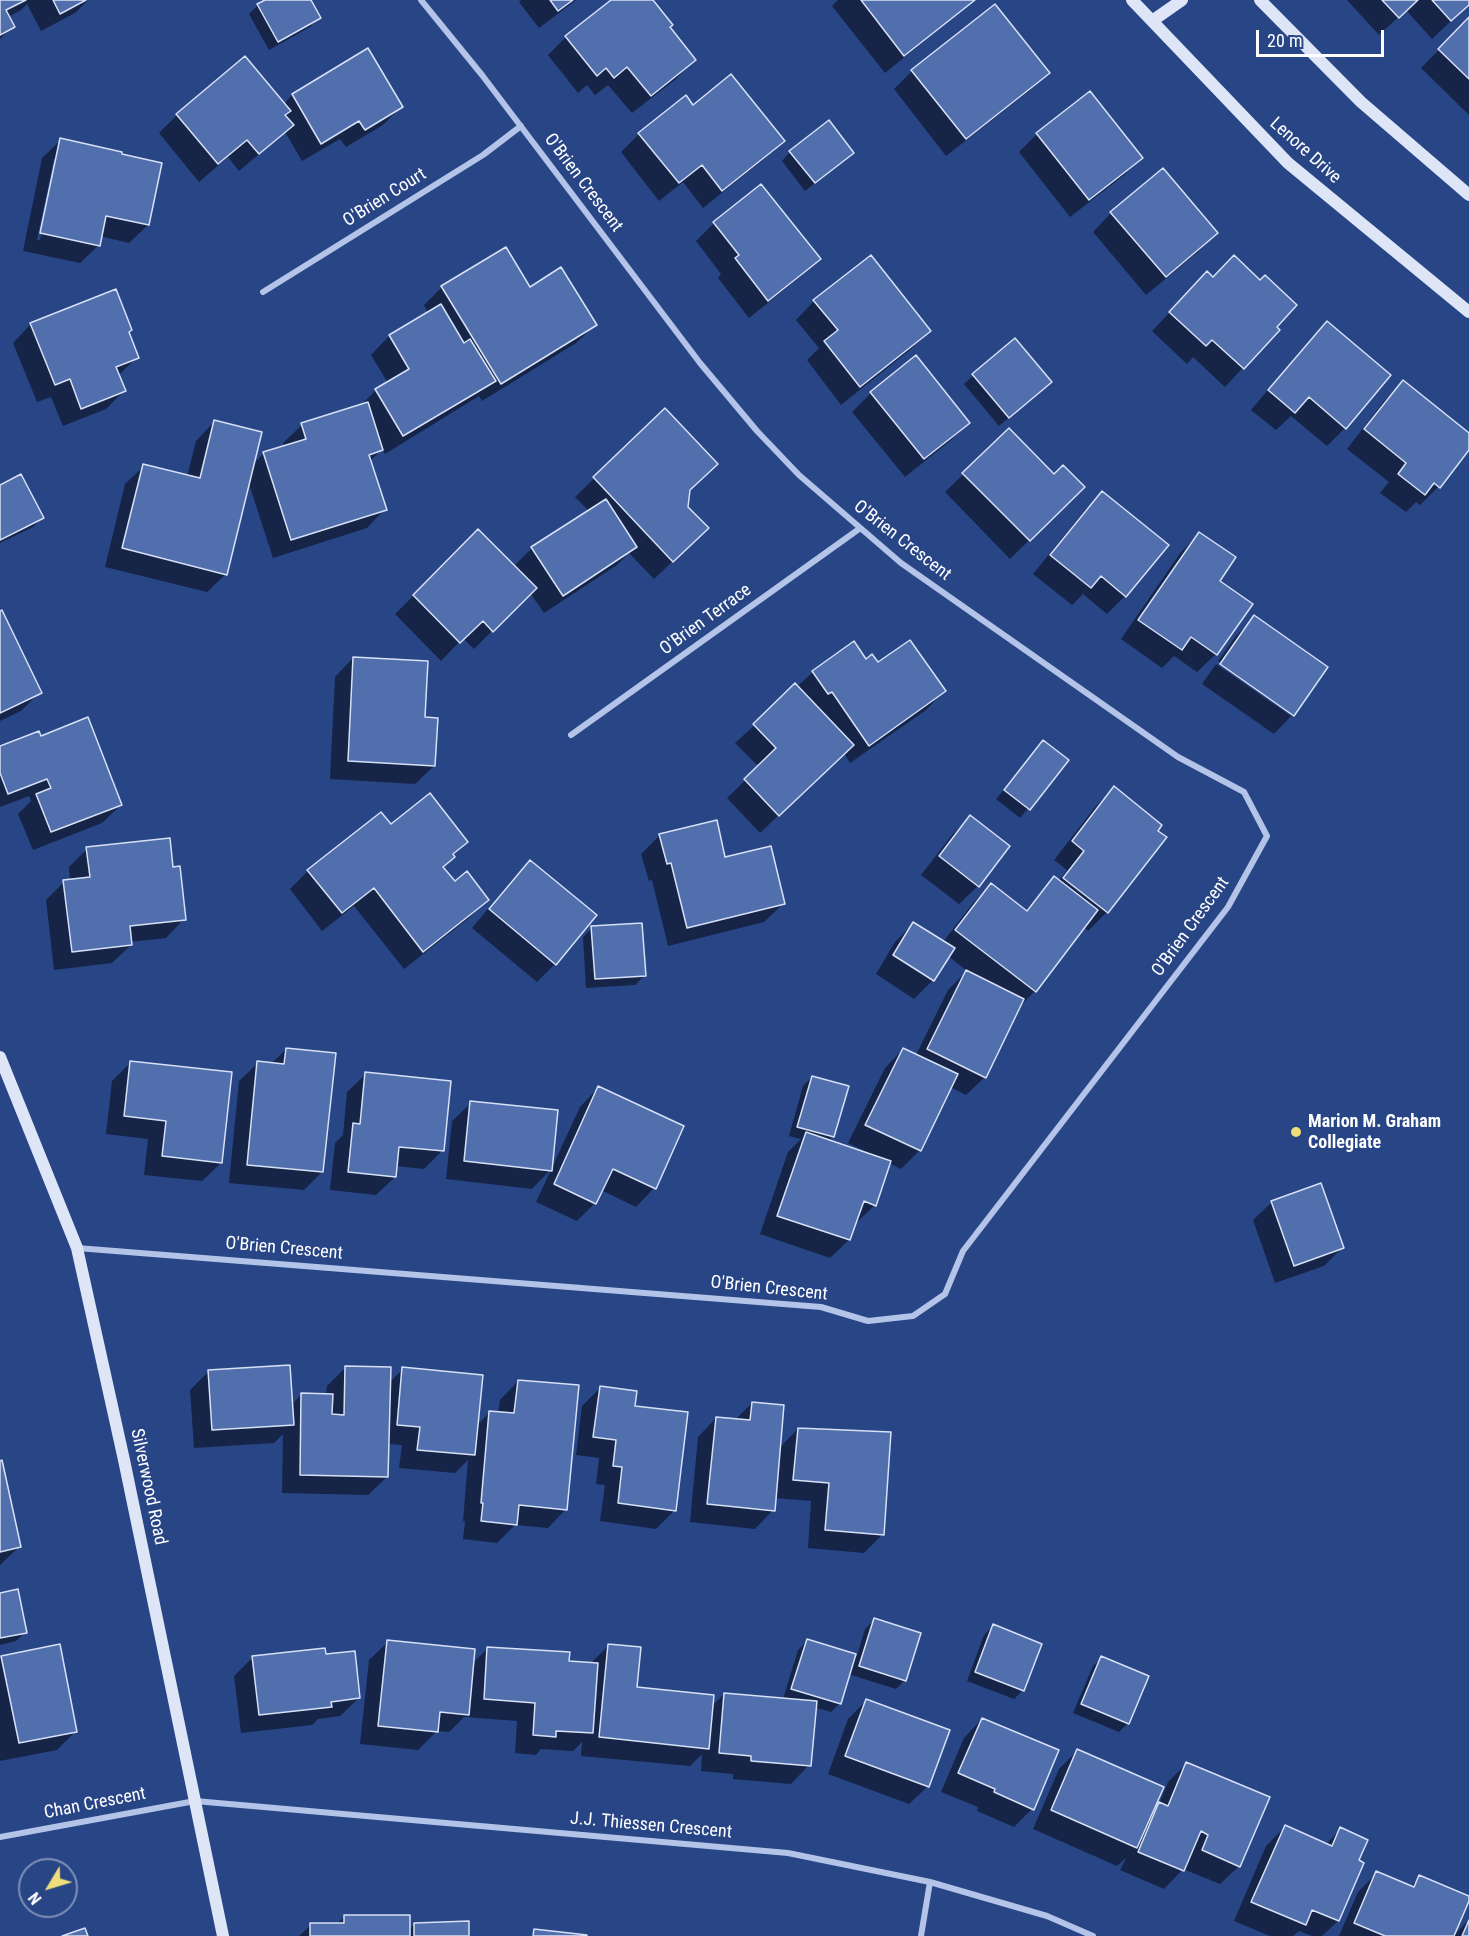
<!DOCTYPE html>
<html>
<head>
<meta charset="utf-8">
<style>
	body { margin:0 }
	#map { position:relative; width:1469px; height:1936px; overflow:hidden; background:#284586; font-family:"Roboto Condensed",sans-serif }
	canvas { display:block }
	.north { position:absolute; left:18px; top:1858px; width:60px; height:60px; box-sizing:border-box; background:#284586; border:2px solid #7e8fb6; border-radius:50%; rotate:232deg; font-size:16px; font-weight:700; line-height:24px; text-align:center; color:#fff }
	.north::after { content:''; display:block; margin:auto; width:21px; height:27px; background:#efdd7a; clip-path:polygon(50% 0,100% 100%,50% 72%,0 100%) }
	.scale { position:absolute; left:1256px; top:30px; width:128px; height:27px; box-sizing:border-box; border:3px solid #fff; border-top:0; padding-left:8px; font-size:18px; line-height:21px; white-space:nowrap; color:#fff; -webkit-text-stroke:4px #284586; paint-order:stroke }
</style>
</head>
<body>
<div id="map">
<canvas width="1469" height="1936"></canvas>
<div class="north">N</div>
<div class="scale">20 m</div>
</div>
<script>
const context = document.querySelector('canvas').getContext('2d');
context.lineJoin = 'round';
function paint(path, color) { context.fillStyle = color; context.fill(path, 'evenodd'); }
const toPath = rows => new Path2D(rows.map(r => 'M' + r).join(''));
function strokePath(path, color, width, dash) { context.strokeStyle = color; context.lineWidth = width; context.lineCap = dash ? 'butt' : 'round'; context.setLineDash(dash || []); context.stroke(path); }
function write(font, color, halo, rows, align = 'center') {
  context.font = font + ' "Roboto Condensed",sans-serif'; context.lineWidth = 4.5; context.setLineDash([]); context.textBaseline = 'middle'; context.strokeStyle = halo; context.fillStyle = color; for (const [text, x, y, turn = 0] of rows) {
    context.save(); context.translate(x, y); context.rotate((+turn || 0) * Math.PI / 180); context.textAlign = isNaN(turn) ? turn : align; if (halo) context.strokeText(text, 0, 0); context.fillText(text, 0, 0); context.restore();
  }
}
paint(toPath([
	[0,0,88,0,75,13,41,31,27,4,21,10,8,17,13,26,0,39],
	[268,0,309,0,319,18,310,27,269,50,249,14,258,5],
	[521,0,576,0,539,28,519,2],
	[613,0,651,0,669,27,694,60,676,79,632,113,608,85,595,95,587,85,578,93,548,55,566,37],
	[838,0,975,0,885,73,832,6],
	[1347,0,1469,0,1469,4,1432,39,1406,10,1379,35],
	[1469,19,1469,115,1421,68],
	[367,50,401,107,383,125,346,147,340,139,302,161,285,132,239,171,228,157,199,182,159,133,177,115,284,104,292,95],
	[912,71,1048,73,1029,91,946,156,894,89],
	[693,107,783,141,764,159,703,208,683,182,659,201,621,152,639,134],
	[1037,134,1141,158,1123,176,1070,217,1019,152],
	[61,140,148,225,129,243,100,236,99,245,80,263,23,251,42,158],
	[54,159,57,159,40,240,37,240],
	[790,152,852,153,805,191,782,161],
	[1111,213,1216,233,1198,252,1146,295,1093,232],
	[714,223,819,259,800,277,749,318,718,278,721,274,696,241],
	[442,287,595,325,576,343,482,401,479,396,385,454,382,449,370,461,385,509,367,528,273,558,248,481,226,574,207,592,105,567,125,484,144,466,187,477,196,441,214,422,252,465,264,453,285,447,283,443,302,425,360,406,376,390,388,383,371,355,389,336,428,313,424,305],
	[1189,292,1275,327,1278,330,1225,387,1193,357,1187,364,1152,331],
	[814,301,929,331,911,349,841,405,807,360,819,348,796,320],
	[1327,323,1345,428,1327,446,1291,416,1276,430,1251,410,1309,341],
	[31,324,127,333,137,357,118,376,124,391,106,409,63,426,51,397,37,402,13,343],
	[916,357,968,423,950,441,905,477,852,412,871,393],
	[973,376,1041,390,999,426,964,384],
	[1403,382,1469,434,1469,448,1438,487,1420,505,1416,502,1406,512,1380,493,1389,482,1347,449,1384,401],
	[665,410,687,508,688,547,654,579,629,553,617,565,544,613,530,593,474,649,463,638,441,661,395,614,478,532,513,567,532,548,589,511,575,497],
	[1009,430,1054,476,1083,487,1010,559,945,492],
	[0,487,42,518,33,527,0,543],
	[1102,493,1125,596,1107,614,1083,594,1072,605,1033,574,1084,511],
	[1199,534,1216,654,1197,672,1174,656,1162,668,1121,639,1181,552],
	[0,613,40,692,21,711,0,721],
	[1255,617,1326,667,1292,715,1274,734,1202,684,1216,664,1291,716,1291,713,1218,661,1236,636],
	[353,658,424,719,434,766,415,784,330,779,335,677],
	[865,661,944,691,926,710,850,763,844,753,760,833,727,798,759,767,735,743,813,672],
	[40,737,121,805,102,823,33,850,18,814,31,801,29,796,0,807,0,747],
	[1043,742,1067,761,1020,818,996,799],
	[1114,788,1164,837,1107,912,1088,931,1084,927,1035,991,1019,1007,985,1077,966,1095,950,1087,919,1151,901,1169,889,1163,875,1205,856,1223,855,1223,849,1240,830,1258,760,1234,788,1152,801,1139,789,1136,803,1086,812,1077,833,1136,828,1141,865,1154,866,1152,848,1143,885,1068,903,1049,916,1055,948,990,967,971,948,956,933,980,914,999,876,974,895,942,913,924,943,942,973,903,991,885,1025,911,1054,878,1058,882,1067,870,1054,860,1096,806],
	[970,817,1008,847,978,886,959,904,921,875,952,835],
	[391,826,466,842,442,868,454,883,487,900,469,918,404,969,354,906,322,931,290,889,308,871],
	[660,835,724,859,783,904,764,922,668,946,652,880,649,881,641,854],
	[87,849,172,868,184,919,166,938,130,942,131,945,112,963,54,970,46,900,64,882,70,881,69,867],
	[530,862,555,964,537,982,472,928,512,880],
	[592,928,644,976,635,985,586,988,583,937],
	[286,1049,322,1172,304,1190,229,1183,239,1081,258,1063,271,1064],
	[130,1063,221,1163,202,1181,144,1175,148,1139,106,1134,112,1081],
	[366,1074,442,1151,424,1169,396,1166,395,1177,376,1195,330,1190,335,1143,343,1135,347,1092],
	[598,1088,682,1127,654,1188,636,1207,601,1190,595,1203,577,1221,536,1202,580,1107],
	[471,1103,550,1170,532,1189,446,1179,452,1121],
	[1272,1202,1342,1248,1324,1266,1275,1283,1253,1220],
	[345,1368,389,1383,403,1369,476,1426,490,1412,498,1413,500,1400,518,1381,566,1509,548,1528,515,1525,497,1543,463,1539,465,1521,463,1521,468,1460,455,1473,399,1468,402,1445,387,1444,387,1477,368,1495,282,1493,283,1434,274,1443,194,1448,190,1390,209,1371,291,1405,302,1394,326,1395,327,1386],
	[600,1388,633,1407,675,1510,656,1529,600,1521,605,1485,596,1484,599,1458,576,1455,582,1406],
	[752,1403,779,1448,798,1429,882,1535,864,1553,808,1548,811,1501,775,1498,773,1510,755,1529,690,1522,698,1437,716,1418,735,1420],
	[0,1462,19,1547,0,1565],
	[0,1595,25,1632,16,1641,0,1645],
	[874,1620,905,1680,896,1689,848,1674,840,1703,831,1712,814,1707,809,1765,791,1784,733,1779,733,1774,701,1771,702,1754,690,1766,581,1756,582,1742,573,1751,541,1749,536,1755,515,1753,517,1721,464,1717,449,1732,437,1731,418,1750,360,1744,369,1660,388,1642,472,1664,488,1648,568,1662,590,1664,609,1645,636,1688,712,1706,724,1694,783,1699,798,1650,807,1641,857,1656,865,1629],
	[993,1626,1023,1690,1014,1699,967,1681,984,1635],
	[325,1656,359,1698,340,1716,318,1719,312,1725,241,1733,234,1676,253,1657],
	[2,1657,76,1731,57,1750,0,1761,0,1659],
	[1102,1658,1128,1723,1119,1732,1073,1713,1093,1666],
	[866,1701,928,1786,909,1804,828,1774,848,1719],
	[982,1719,1032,1809,1014,1827,977,1811,978,1807,941,1792,964,1738],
	[1078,1750,1152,1811,1159,1804,1168,1782,1186,1764,1239,1866,1220,1884,1183,1869,1164,1889,1120,1870,1126,1858,1117,1866,1033,1829,1059,1769],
	[1285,1827,1325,1845,1341,1829,1357,1860,1362,1863,1338,1921,1322,1936,1312,1936,1299,1931,1293,1936,1270,1936,1234,1921,1266,1846],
	[1377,1873,1410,1887,1420,1877,1452,1936,1339,1936,1358,1892],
	[344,1917,409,1930,414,1924,468,1936,299,1936,311,1925,337,1924],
	[1469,1920,1469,1936,1453,1936]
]), '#0007');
const building = toPath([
	[0,0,26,0,6,10,15,27,0,35,0,0],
	[53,0,86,0,60,14,53,0],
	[265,0,311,0,321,18,278,42,257,4,265,0],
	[550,0,573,0,558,11,550,0],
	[611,0,653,0,673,25,670,27,696,60,651,96,627,67,614,78,606,68,597,76,565,36,611,0],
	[861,0,975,0,904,56,861,0],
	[1382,0,1418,0,1399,18,1382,0],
	[1432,0,1469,0,1469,5,1451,21,1432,0],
	[995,4,1050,73,966,139,911,70,995,4],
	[1469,17,1469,79,1438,49,1469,17],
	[368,48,403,107,365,130,359,121,321,144,292,94,368,48],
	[245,56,291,111,285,115,294,125,259,154,247,140,218,164,176,114,245,56],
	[731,74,785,141,722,191,702,165,679,183,638,133,686,95,693,105,731,74],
	[1090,91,1143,158,1089,200,1036,133,1090,91],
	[829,120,854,153,815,183,789,151,829,120],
	[60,138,122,152,122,154,162,163,149,225,106,216,100,246,40,233,60,138],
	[1163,168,1218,233,1166,277,1110,212,1163,168],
	[761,184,821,259,768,301,735,258,739,255,713,222,761,184],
	[506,247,530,287,561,267,597,325,501,384,441,286,506,247],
	[871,255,931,331,860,387,824,341,838,330,813,300,871,255],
	[1234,255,1260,280,1265,275,1297,305,1277,327,1280,330,1244,369,1212,340,1206,346,1169,312,1207,271,1213,277,1234,255],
	[116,289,132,330,129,332,139,358,116,367,126,391,81,409,70,379,55,385,30,323,116,289],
	[441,304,464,343,470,339,496,381,403,436,375,389,409,369,389,335,441,304],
	[1327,321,1391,375,1346,429,1309,397,1295,413,1268,390,1327,321],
	[1015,338,1052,382,1009,418,972,374,1015,338],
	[916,355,970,423,924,459,870,392,916,355],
	[1403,380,1469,433,1469,450,1440,488,1434,483,1425,495,1398,474,1406,463,1364,429,1403,380],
	[368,402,383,450,369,455,387,510,291,540,263,452,306,439,301,423,368,402],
	[665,408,718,464,690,490,688,507,709,528,673,562,593,477,665,408],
	[214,420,262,432,227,575,122,548,143,464,200,478,214,420],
	[1009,428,1054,474,1063,465,1085,487,1030,541,962,473,1009,428],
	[21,474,44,518,0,540,0,485,21,474],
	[1102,491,1169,545,1126,597,1101,576,1091,588,1050,555,1102,491],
	[606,499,637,547,563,596,531,547,606,499],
	[478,529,537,588,493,632,483,621,460,643,413,595,478,529],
	[1199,532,1236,557,1220,581,1253,604,1217,655,1191,637,1182,650,1138,620,1199,532],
	[2,610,42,693,0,713,0,611,2,610],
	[1254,615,1328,667,1294,716,1220,664,1254,615],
	[910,640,946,691,869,746,832,692,828,694,812,671,854,641,866,659,872,654,878,662,910,640],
	[353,657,428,661,425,717,438,718,435,766,348,761,353,657],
	[795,683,854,745,779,816,744,779,776,748,753,724,795,683],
	[88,717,122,805,51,832,36,794,51,788,47,779,8,794,0,773,0,746,39,731,41,736,88,717],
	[1043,740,1069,760,1030,810,1004,790,1043,740],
	[1114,786,1162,825,1158,831,1167,837,1108,913,1063,878,1084,851,1072,841,1114,786],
	[430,793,468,842,453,854,455,857,443,867,455,881,467,871,489,900,423,952,374,888,342,913,307,870,381,812,391,824,430,793],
	[970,815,1010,846,979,887,939,856,970,815],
	[717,820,725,857,771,846,785,904,687,928,671,863,667,864,659,834,717,820],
	[170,838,173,867,180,866,186,920,130,926,132,945,72,952,63,880,90,877,86,847,170,838],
	[530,860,597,915,556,965,489,909,530,860],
	[1054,876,1098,910,1036,992,955,930,991,883,1027,911,1054,876],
	[913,922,955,948,934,981,893,955,913,922],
	[642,923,646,976,595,979,591,926,642,923],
	[966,970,1024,999,986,1078,927,1049,966,970],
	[286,1048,336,1053,323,1172,247,1165,257,1061,284,1064,286,1048],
	[903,1048,958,1074,921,1151,865,1125,903,1048],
	[130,1061,232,1072,222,1163,162,1156,166,1121,124,1116,130,1061],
	[365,1072,451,1081,444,1151,399,1147,396,1177,348,1172,353,1123,360,1124,365,1072],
	[812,1076,849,1086,834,1137,797,1127,812,1076],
	[598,1086,684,1126,656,1189,613,1169,596,1204,554,1184,598,1086],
	[470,1101,558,1110,552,1171,464,1161,470,1101],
	[806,1132,891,1161,876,1206,864,1201,850,1240,777,1216,806,1132],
	[1321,1183,1344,1248,1294,1266,1271,1201,1321,1183],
	[290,1365,294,1425,212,1430,208,1370,290,1365],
	[345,1366,391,1367,388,1477,300,1475,301,1393,333,1394,332,1414,344,1415,345,1366],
	[402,1367,483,1375,475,1455,417,1450,420,1427,397,1425,402,1367],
	[518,1380,579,1385,567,1510,519,1505,517,1525,481,1521,483,1503,481,1503,489,1411,514,1413,518,1380],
	[600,1386,637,1391,635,1406,688,1412,676,1511,618,1503,622,1467,613,1466,616,1440,593,1437,600,1386],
	[752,1402,784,1405,775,1511,707,1504,716,1417,750,1420,752,1402],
	[798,1428,891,1432,884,1535,825,1530,829,1483,793,1480,798,1428],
	[2,1460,21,1547,0,1552,0,1461,2,1460],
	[18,1589,27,1633,0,1638,0,1593,18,1589],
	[874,1618,921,1633,906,1681,859,1666,874,1618],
	[993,1624,1042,1644,1024,1691,975,1672,993,1624],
	[807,1639,856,1654,841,1704,791,1689,807,1639],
	[387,1640,475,1649,469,1715,440,1712,438,1732,378,1726,387,1640],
	[60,1644,77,1732,19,1743,1,1656,60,1644],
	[608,1644,641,1647,637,1687,714,1695,709,1749,599,1737,608,1644],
	[487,1647,570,1652,569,1661,598,1663,593,1733,556,1731,556,1737,533,1735,535,1703,484,1699,487,1647],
	[325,1648,326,1654,355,1651,360,1698,331,1702,332,1707,259,1715,252,1656,325,1648],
	[1101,1656,1149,1676,1129,1724,1081,1704,1101,1656],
	[724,1693,817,1701,811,1766,751,1761,751,1756,719,1753,724,1693],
	[866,1699,950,1730,929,1787,845,1756,866,1699],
	[982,1718,1059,1750,1034,1810,994,1792,995,1789,958,1773,982,1718],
	[1077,1749,1164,1787,1137,1848,1051,1810,1077,1749],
	[1186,1762,1270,1797,1240,1867,1202,1850,1208,1835,1201,1831,1184,1871,1138,1852,1159,1802,1168,1806,1186,1762],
	[1285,1825,1332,1846,1340,1827,1368,1840,1359,1860,1364,1863,1339,1921,1312,1910,1306,1925,1251,1902,1285,1825],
	[1376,1871,1414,1887,1419,1875,1469,1896,1469,1901,1454,1936,1385,1936,1354,1923,1376,1871],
	[344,1915,410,1915,410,1936,310,1936,310,1923,344,1923,344,1915],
	[1469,1920,1469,1936,1462,1936,1469,1920],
	[469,1921,469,1936,414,1936,414,1923,469,1921],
	[85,1928,88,1936,62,1936,85,1928],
	[534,1929,587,1935,587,1936,533,1936,534,1929]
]);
paint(building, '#516ead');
strokePath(building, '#d7e1f6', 1.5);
strokePath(toPath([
	[263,292,483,155,521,126],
	[571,735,859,529],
	[77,1248,821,1307,868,1321,913,1316,945,1294,963,1251,1228,907,1267,836,1244,792,1178,757,901,563,799,475,757,431,700,363,482,75,421,0],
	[0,1837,195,1801,788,1853,930,1882,1047,1916,1093,1936],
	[921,1936,930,1882]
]), '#b3c4e8', 6);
strokePath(toPath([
	[1132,0,1288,163,1469,312],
	[1260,0,1361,102,1469,195],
	[1152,21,1182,0],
	[0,1057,77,1248,124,1460,223,1936]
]), '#dde5f7', 12);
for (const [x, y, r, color] of [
	[1296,1132,6,"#efdd7a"]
]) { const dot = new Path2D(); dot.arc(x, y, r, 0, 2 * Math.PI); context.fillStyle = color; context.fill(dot); strokePath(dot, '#284586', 2); }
write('18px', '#fff', '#284586', [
	["Lenore Drive",1305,151,42],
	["O'Brien Crescent",583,183,53],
	["O'Brien Court",385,198,-32],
	["O'Brien Crescent",902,541,38],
	["O'Brien Terrace",706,620,-36],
	["O'Brien Crescent",1191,927,-54],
	["O'Brien Crescent",284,1249,5],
	["O'Brien Crescent",769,1289,6],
	["Silverwood Road",148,1487,78],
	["Chan Crescent",95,1804,-11],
	["J.J. Thiessen Crescent",651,1826,5]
]);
write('bold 18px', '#fff', '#284586', [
	["Marion M. Graham",1308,1122],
	["Collegiate",1308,1143]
], 'left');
</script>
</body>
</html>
